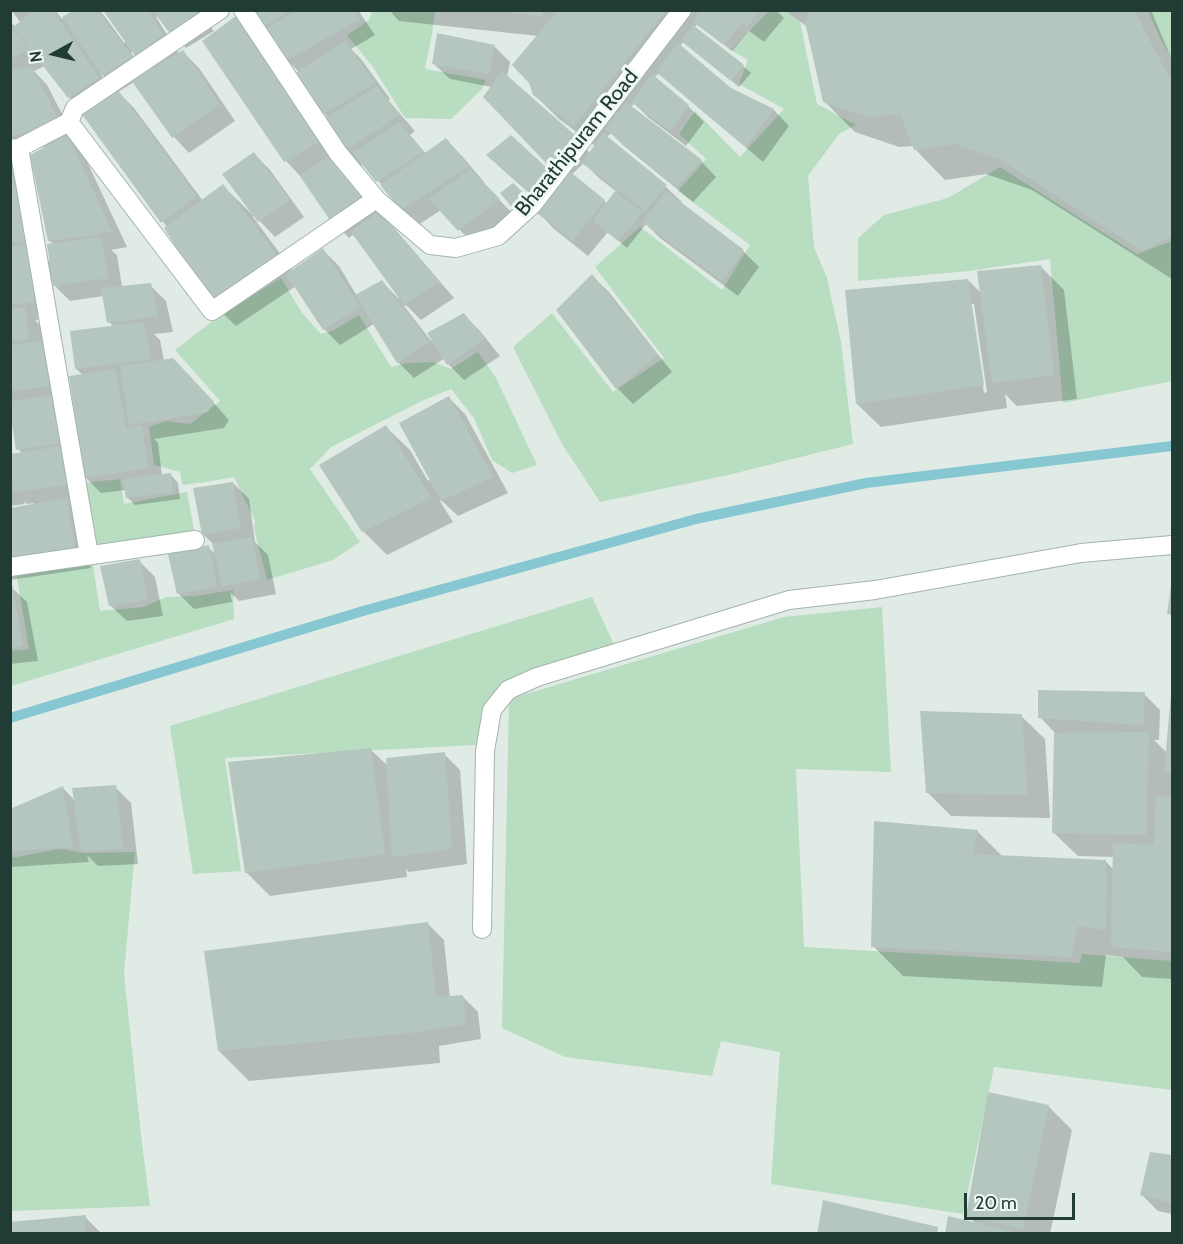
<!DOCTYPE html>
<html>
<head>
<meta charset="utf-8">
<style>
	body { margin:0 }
	#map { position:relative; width:1183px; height:1244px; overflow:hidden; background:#e0ebe6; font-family:Cabin,sans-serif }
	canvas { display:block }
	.frame { position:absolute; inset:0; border:12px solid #203c34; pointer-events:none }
	.north { position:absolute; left:24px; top:24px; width:60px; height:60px; -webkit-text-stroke:4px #f0f8f4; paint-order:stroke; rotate:262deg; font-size:16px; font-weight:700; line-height:24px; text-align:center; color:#203c34 }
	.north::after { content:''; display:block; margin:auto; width:21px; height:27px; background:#203c34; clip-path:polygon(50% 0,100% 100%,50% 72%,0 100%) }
	.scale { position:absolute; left:964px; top:1193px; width:111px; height:27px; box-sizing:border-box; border:3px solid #203c34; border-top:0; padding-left:8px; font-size:18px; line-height:21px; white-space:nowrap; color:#203c34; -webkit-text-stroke:4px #f0f8f4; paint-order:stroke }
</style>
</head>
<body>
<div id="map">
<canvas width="1183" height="1244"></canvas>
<div class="frame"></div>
<div class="north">N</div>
<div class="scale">20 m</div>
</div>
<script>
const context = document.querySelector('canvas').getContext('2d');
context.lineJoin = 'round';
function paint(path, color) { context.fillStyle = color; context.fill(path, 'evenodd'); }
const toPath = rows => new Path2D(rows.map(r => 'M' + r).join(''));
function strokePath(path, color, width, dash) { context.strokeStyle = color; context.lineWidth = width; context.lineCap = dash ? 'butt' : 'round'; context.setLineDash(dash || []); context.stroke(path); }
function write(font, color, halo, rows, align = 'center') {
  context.font = font + ' Cabin,sans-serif'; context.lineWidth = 6; context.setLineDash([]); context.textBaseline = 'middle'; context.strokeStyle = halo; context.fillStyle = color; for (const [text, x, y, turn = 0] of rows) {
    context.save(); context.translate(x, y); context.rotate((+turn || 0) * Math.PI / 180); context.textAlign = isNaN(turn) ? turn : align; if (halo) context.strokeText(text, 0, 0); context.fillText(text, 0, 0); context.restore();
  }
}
paint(toPath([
	[372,11,435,11,432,34,425,69,486,80,482,89,451,119,405,118,373,67,347,35,369,20],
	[769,11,784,11,800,22,817,104,856,125,839,134,808,176,814,247,827,278,841,342,853,444,728,475,600,502,562,444,513,347,552,313,613,392,664,358,595,267,640,227,722,290,750,245,678,191,706,159,679,134,695,111,740,157,784,109,739,84,748,60,731,50],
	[1148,11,1172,11,1172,59,1163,44],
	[1000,167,1137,254,1172,241,1172,381,1063,403,1050,259,969,271,858,281,858,238,884,215,948,198],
	[281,278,302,313,321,334,332,331,359,315,391,367,406,363,433,362,451,369,478,352,496,378,537,465,512,473,492,460,474,418,451,389,424,400,331,447,310,469,360,542,333,560,267,580,254,529,255,521,234,477,206,482,182,485,180,472,154,465,149,427,166,421,190,424,220,401,175,350,215,319],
	[120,479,124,504,187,492,195,535,96,548,83,483],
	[93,565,100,611,143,607,166,597,195,596,233,590,234,619,11,686,11,651,29,649,16,573],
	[592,597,615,647,498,687,476,745,225,758,241,871,193,874,170,726],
	[882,607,891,772,796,769,804,947,1080,963,1082,954,1172,961,1172,1090,994,1067,963,1214,771,1184,780,1052,721,1041,712,1076,565,1057,502,1028,509,699,784,617],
	[60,849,84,853,135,852,124,974,141,1135,150,1206,11,1211,11,858]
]), '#b8ddc1');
paint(toPath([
	[11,10,55,10,62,19,77,10,99,10,106,18,124,43,127,41,105,10,199,10,215,33,236,18,260,41,378,213,395,229,454,298,421,320,406,305,404,306,431,341,464,315,480,331,500,356,464,380,448,364,445,358,414,378,398,362,374,324,340,345,324,329,296,286,236,326,212,303,167,227,83,113,84,112,69,97,45,66,34,71,47,85,72,133,67,137,83,153,127,247,111,250,117,255,122,287,150,285,166,301,173,332,154,334,160,340,164,361,189,375,229,420,224,428,154,439,158,443,162,476,171,475,178,483,180,499,135,505,127,497,126,490,101,493,85,477,83,375,76,369,114,327,109,322,104,296,70,301,52,283,57,317,35,320,40,325,43,343,83,500,69,502,83,516,91,568,10,580,10,510,34,506,33,503,27,504,24,501,25,504,10,506,10,455,22,453,18,449,10,409,10,20,15,27,21,23],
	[158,16,170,31,186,48,214,31,215,33,204,41,286,161,304,180,333,222,349,238,354,234,400,297,398,298,382,282,357,296,339,266,323,250,293,271,253,217,254,215,275,237,304,217,270,170,254,154,253,213,252,214,223,186,203,201,134,108,118,92,134,82,174,137,189,153,235,121,199,68,183,52,179,54,156,17],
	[133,51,152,70,146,73,131,53],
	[102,74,119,91,114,94,101,75],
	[19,142,29,152,44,147,44,149,49,240,54,245,51,263,44,256],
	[254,10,358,10,375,35,351,49,361,59,390,99,388,100,415,131,410,135,426,154,446,140,462,156,484,182,483,183,515,216,475,246,441,210,418,225,402,209,364,164,361,166,345,150,328,118,296,74,299,72,287,60],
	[389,10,776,10,784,18,764,42,749,31,732,51,697,24,694,28,743,66,751,73,739,87,684,41,680,46,730,89,774,110,789,126,763,162,674,87,659,73,654,78,688,106,704,122,686,146,649,118,634,103,631,108,701,161,716,177,693,202,623,145,611,133,606,138,666,187,682,202,680,204,743,251,759,267,738,296,660,238,646,224,627,248,608,232,588,256,554,229,539,213,543,205,504,171,488,155,548,171,564,178,485,97,492,87,450,79,433,63,494,46,510,62,507,77,590,153,595,146,558,118,534,94,538,36,399,21],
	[584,163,599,178,617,192,608,204,571,175],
	[783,10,1151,10,1172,60,1172,279,1032,190,986,174,945,180,915,149,913,146,899,147,855,132,824,101,808,27],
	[1040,266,1064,290,1077,399,1017,406,1005,394,1007,408,881,427,857,404,968,280,982,294],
	[971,304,974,304,987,392,984,393],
	[592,276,608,291,672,372,633,404,617,388],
	[449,398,465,414,508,493,458,516,441,500,440,501,453,522,387,555,364,532,321,466,386,427,410,450,428,481,431,479],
	[233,483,249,499,255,542,268,555,276,594,239,601,230,592,232,602,194,609,178,593,208,547,216,555,214,545,203,534],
	[139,561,155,577,163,616,127,621,110,605],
	[10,586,27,602,38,661,10,664],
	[1172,693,1172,778,1171,777,1171,798,1172,798,1172,979,1142,977,1123,957,1106,955,1102,987,903,976,873,946,977,831,1003,857,1106,862,1114,870,1114,857,1078,856,1054,833,1056,734,1040,717,1144,694,1160,710,1159,740,1154,740,1167,753],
	[1021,716,1045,739,1050,818,951,816,927,792],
	[370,749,388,766,444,754,460,770,467,864,409,872,406,869,407,877,270,896,246,872],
	[115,787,131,803,138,864,98,866,87,855,89,862,12,867,10,865,10,811,63,788,75,801],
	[428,924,444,940,450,998,462,996,478,1012,481,1039,439,1046,440,1063,249,1081,219,1051],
	[1048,1106,1072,1130,1050,1234,946,1234,976,1224,968,1216],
	[1151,1153,1172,1156,1172,1214,1158,1211,1142,1195],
	[85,1217,102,1234,10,1234]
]), '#0003');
strokePath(toPath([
	[10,718,363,611,696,519,866,483,1172,446]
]), '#86c7d2', 10);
paint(toPath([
	[35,10,53,10,99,78,68,98,13,27],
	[74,10,98,10,132,57,102,76,62,17],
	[103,10,148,10,163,35,135,56],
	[152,10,196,10,199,15,169,32],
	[252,10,290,10,263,27],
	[297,10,354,10,360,19,286,61,265,29],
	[506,10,543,10,542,16,506,12],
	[558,10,666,10,574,126,533,95,529,83,512,65],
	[700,10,723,10,741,24,724,45,693,22],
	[725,10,761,10,747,27],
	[811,10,1135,10,1144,30,1172,82,1172,236,1142,251,1001,160,955,144,914,150,900,114,868,117,823,102,805,22],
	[236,16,321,141,284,162,202,41],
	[10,25,29,50,10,59],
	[693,25,744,65,731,81,681,41],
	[437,33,495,45,489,74,432,64],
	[345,41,375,83,322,115,294,74],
	[678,43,731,88,774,109,746,147,656,72],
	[183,50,220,104,172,138,131,80],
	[32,67,57,117,44,127,12,136,10,70],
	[502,71,578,138,548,165,483,97],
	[652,74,689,105,670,131,631,102],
	[377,86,400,115,344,151,323,120],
	[118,90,197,196,161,223,81,113],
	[626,102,702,160,676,187,605,129],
	[399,122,423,152,376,182,353,153],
	[603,133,667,185,645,211,582,163],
	[68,135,112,232,48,241,30,155],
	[511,135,549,170,529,192,486,155],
	[446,138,469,166,401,210,380,185],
	[254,152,290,200,258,222,222,174],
	[331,156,367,200,332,223,299,175],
	[10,157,13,157,29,241,10,244],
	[470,169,500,199,458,231,429,199],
	[568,170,605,200,572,241,537,213],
	[513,183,531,200,515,211,500,193],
	[223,184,279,258,211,304,164,228],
	[615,191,643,212,618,241,593,221],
	[666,191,744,250,722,281,642,222],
	[379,211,439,282,404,305,351,232],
	[101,237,108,278,53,286,47,244],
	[33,243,42,301,10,305,10,247],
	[323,248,360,307,323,330,286,274],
	[1041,265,1054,375,992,383,977,271],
	[592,274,658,355,616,389,556,310],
	[968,279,984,385,856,404,845,290],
	[382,280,429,342,397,363,355,295],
	[151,283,158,316,107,323,101,288],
	[25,307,29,340,10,342,10,309],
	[464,313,485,339,447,365,427,333],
	[144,322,151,359,75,369,70,331],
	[43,341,52,386,10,391,10,345],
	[173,358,214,402,208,412,129,425,120,367],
	[115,369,126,428,142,425,148,468,84,478,69,376],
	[55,395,62,443,16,450,10,411,10,401],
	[449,396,493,477,441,501,399,423],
	[386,425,431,498,362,532,319,465],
	[62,446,68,485,14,492,10,473,10,454],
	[171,473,173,492,126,498,123,479],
	[233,482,240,528,202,535,193,488],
	[67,498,76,553,10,562,10,508],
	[252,537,260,579,222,586,212,544],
	[209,545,217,587,177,594,168,554],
	[140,559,148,600,109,606,100,566],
	[10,584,12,584,23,646,10,647],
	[1171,586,1172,586,1172,615,1167,614],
	[1038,690,1145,692,1143,725,1038,718],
	[1171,695,1172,695,1172,773,1164,772],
	[920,711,1022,714,1027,795,926,793],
	[1149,732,1146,835,1052,833,1054,733],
	[371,748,385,854,245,873,228,762],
	[445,752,452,849,392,857,386,758],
	[116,785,123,849,81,851,72,788],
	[63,786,73,847,10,851,10,809],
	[1156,796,1172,797,1172,952,1111,947,1113,843,1154,845],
	[874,821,978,830,973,854,1106,860,1106,930,1077,926,1072,957,871,947],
	[428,922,436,997,463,995,466,1024,410,1033,218,1051,204,951],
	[988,1092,1049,1105,1023,1229,966,1216],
	[1150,1152,1172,1155,1172,1203,1140,1195],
	[823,1200,938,1227,937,1234,817,1234],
	[86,1215,85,1234,10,1234,10,1222],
	[948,1216,1019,1233,1019,1234,945,1234]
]), '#b5c6bf');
const lane = toPath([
	[482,929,485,751,492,710,508,690,537,677,789,600,875,590,1081,553,1172,545]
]);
const street = toPath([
	[69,122,212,311,376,199],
	[19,148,89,555],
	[10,149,19,148,69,122,75,108,220,10],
	[10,567,195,540]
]);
const secondary = toPath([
	[243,10,338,153,376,199,430,245,456,248,498,236,533,204,682,10]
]);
strokePath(lane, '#a3b3ad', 20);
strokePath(street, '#a3b3ad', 20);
strokePath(secondary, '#9eb7ae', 20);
strokePath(lane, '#fff', 18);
strokePath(street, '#fff', 18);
strokePath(secondary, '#fff', 18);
write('21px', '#203c34', '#f0f8f4', [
	["Bharathipuram Road",577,143,-51]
]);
</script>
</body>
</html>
